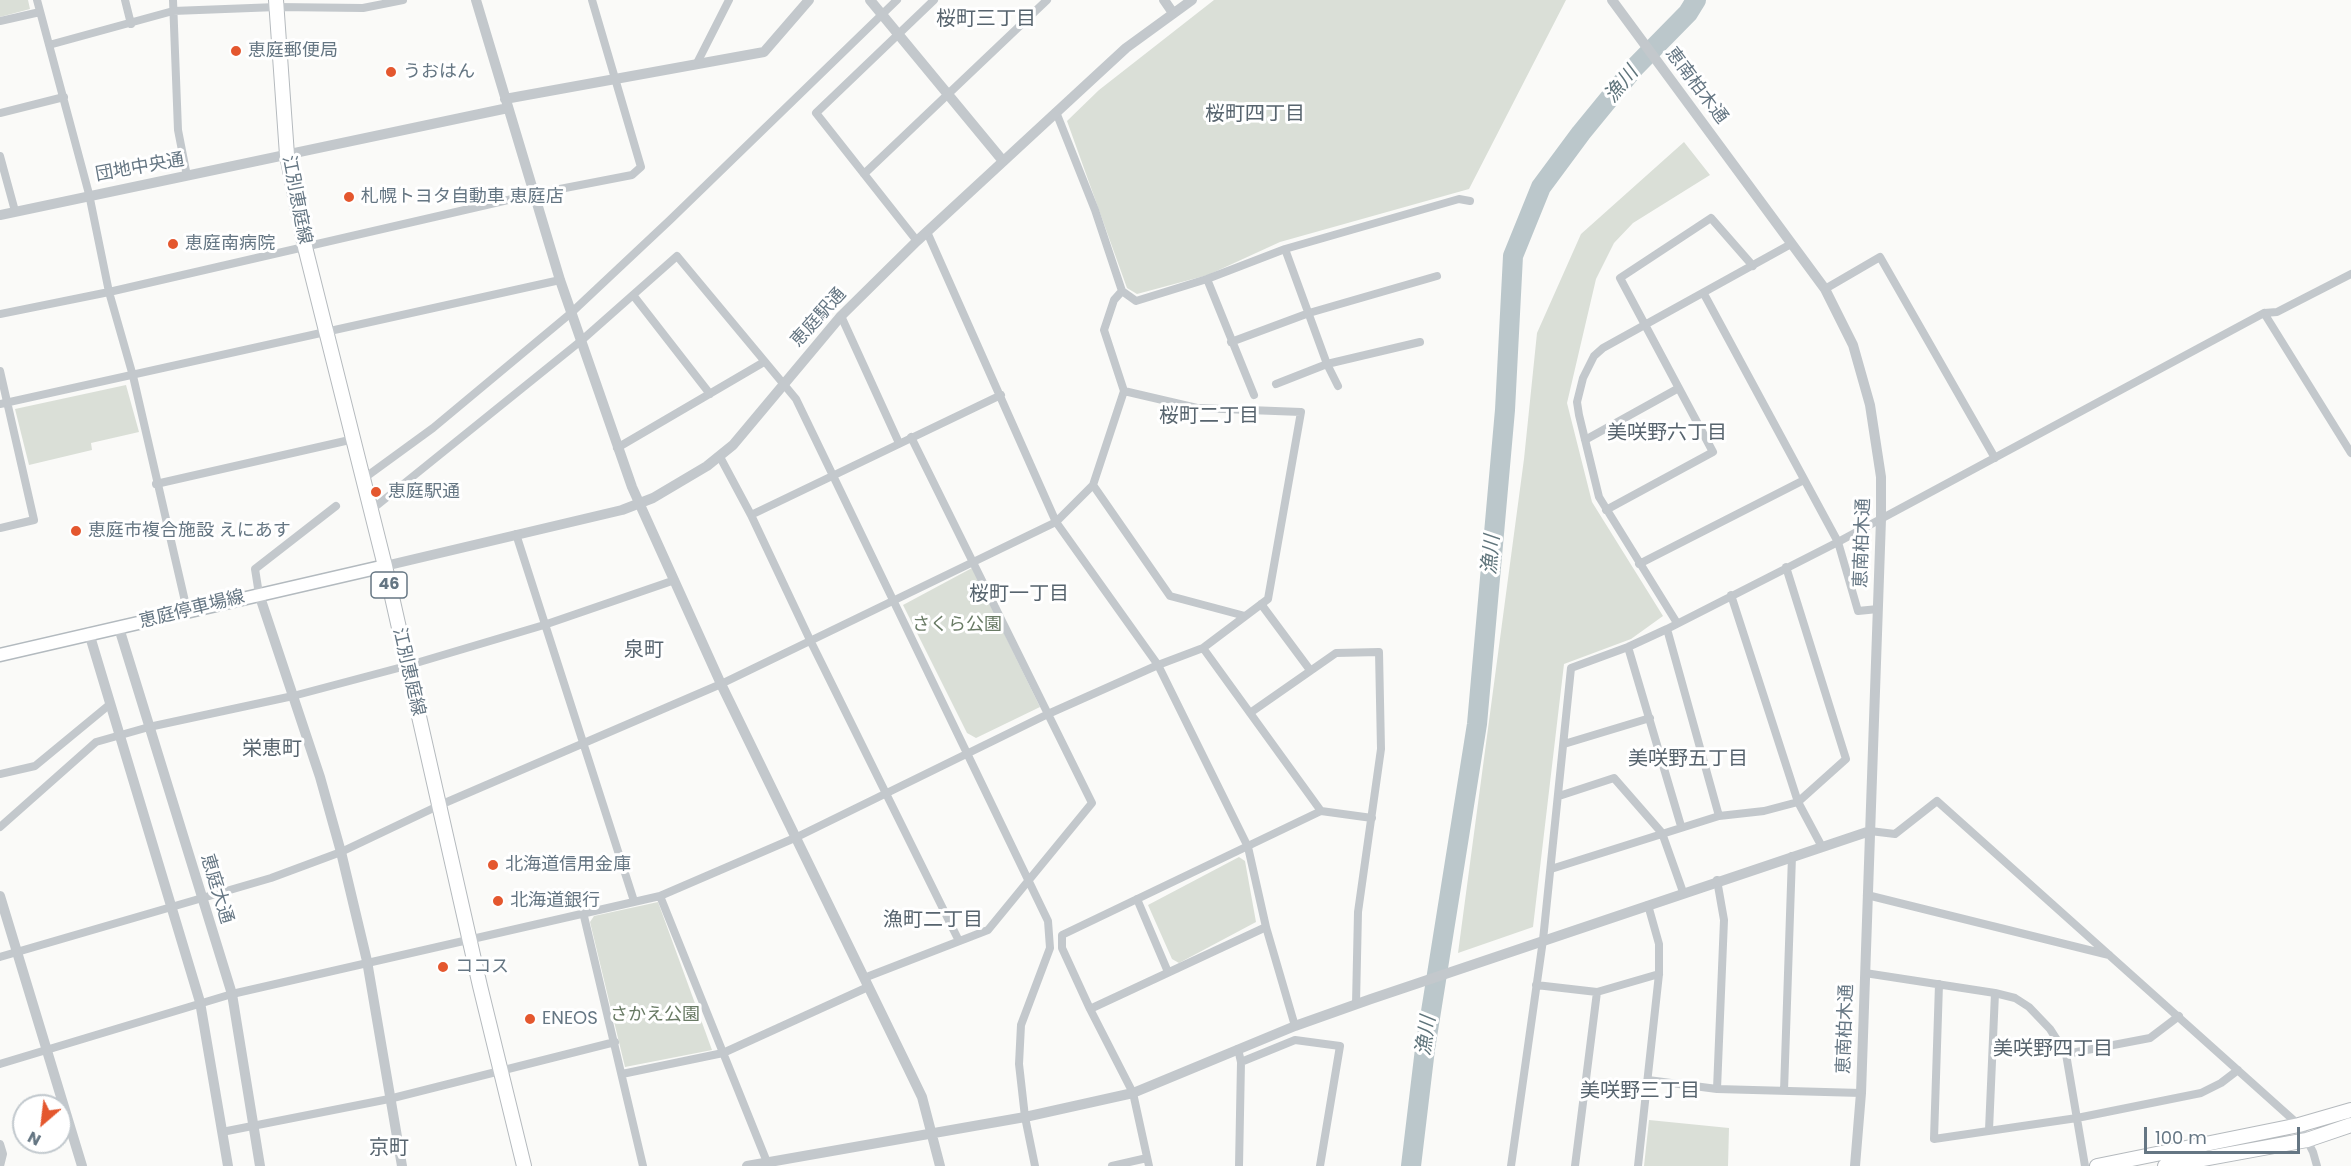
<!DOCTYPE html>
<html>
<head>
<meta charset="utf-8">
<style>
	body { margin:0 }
	#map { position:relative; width:2351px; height:1166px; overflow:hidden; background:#fafaf8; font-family:Poppins,sans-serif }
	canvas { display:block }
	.north { position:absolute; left:12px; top:1094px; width:60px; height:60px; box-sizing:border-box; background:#fff; border:2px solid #c1c8cd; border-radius:50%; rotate:208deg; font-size:16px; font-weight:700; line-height:24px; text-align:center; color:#657683 }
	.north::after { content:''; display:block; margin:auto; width:21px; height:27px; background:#e4572e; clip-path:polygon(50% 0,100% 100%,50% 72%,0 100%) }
	.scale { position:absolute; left:2144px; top:1127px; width:156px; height:27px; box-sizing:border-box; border:3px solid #657683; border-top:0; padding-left:8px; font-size:18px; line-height:21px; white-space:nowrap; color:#657683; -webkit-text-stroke:4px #fff; paint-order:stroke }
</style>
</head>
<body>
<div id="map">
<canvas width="2351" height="1166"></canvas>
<div class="north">N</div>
<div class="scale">100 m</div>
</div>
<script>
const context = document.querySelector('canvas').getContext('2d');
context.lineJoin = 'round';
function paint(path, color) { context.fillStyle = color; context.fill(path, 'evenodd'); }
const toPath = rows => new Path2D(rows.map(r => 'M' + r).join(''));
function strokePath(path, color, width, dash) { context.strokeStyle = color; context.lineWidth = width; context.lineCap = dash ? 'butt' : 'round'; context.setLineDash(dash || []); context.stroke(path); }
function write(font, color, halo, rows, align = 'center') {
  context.font = font + ' Poppins,"Noto Sans JP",sans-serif'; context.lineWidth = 6; context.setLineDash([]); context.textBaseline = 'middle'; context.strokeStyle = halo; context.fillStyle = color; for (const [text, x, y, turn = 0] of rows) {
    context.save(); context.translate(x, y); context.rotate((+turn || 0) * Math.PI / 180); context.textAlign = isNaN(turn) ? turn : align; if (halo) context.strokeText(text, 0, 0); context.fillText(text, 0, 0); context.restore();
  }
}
paint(toPath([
	[0,0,28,0,30,9,0,17],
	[1214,0,1566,0,1469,189,1280,242,1208,275,1137,294,1127,288,1067,121,1099,90],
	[1684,142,1710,175,1633,223,1614,243,1596,279,1567,403,1592,502,1663,616,1631,639,1564,664,1533,927,1458,953,1524,459,1537,333,1581,234],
	[126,385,139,432,91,443,92,450,29,465,15,409],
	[972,568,1040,707,976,738,967,733,903,605],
	[1239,857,1245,861,1256,922,1179,963,1172,959,1148,905],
	[658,902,712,1050,625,1067,590,922,594,916],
	[1649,1120,1729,1128,1728,1166,1644,1166]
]), '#dadfd7');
strokePath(toPath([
	[1411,1166,1425,1049,1477,724,1505,410,1513,256,1541,187,1581,133,1635,67,1688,13,1696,0]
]), '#bbc7cb', 20);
const secondary = toPath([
	[0,655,385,566]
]);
const primary = toPath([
	[276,0,287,155,305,247,385,566,480,986,524,1166],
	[2097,1166,2299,1125,2351,1110],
	[2165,1166,2307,1140,2351,1125]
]);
strokePath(secondary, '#b3babf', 15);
strokePath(primary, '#b5babe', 16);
strokePath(toPath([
	[37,0,89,194,109,292,133,376,187,610],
	[125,0,131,24],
	[173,0,178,130,187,176],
	[0,21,40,12],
	[49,45,173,11,277,7,363,8,403,0],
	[697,63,729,0],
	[1056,112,1095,210,1122,291,1136,301,1207,279,1285,249,1459,199,1470,201],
	[0,113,64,97],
	[0,156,15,211],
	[864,174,1047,0],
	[927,232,1056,522,1158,665,1248,847,1266,927,1295,1026],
	[917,241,816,113,934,0],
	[1285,249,1327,364,1338,386],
	[1207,279,1254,395],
	[1825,289,1880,257,1995,458],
	[1704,294,1838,542,1858,611,1878,609],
	[633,295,710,394],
	[2264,313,2351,453],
	[0,314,109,292,534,194,632,175,641,167,592,0],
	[841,316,899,443],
	[1231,342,1309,313,1437,276],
	[0,371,34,520,0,528],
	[1276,384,1327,364,1420,342],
	[0,404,560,280],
	[1585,440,1677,389],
	[617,448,764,362],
	[720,457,751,515,811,642,959,941],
	[363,479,433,428,571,313,670,220,897,0],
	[156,484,354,439],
	[1093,485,1170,596,1245,616],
	[1606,510,1713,452,1620,278,1711,218,1753,266],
	[370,511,582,340,677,256,796,399,1048,921,1050,948,1021,1025,1019,1064,1025,1117,1035,1166],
	[751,515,1001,395],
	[516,534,634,901],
	[1639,564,1804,480],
	[259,594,255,569,336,506],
	[1731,595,1798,802,1821,845],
	[1261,604,1310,670],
	[1677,623,1599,497,1579,415,1577,402,1583,378,1594,356,1603,348,1791,244],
	[1667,629,1719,816],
	[1628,647,1681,826],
	[1203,648,1321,811],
	[1250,713,1336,653,1379,652,1381,749,1358,912,1356,1004],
	[1564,744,1650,718],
	[0,774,35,766,109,705],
	[1559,796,1614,778,1662,833,1683,892],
	[0,827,96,742,149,727,293,696,406,666,544,625,672,581],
	[1870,831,1895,834,1937,801,2299,1125,2313,1152,2317,1166],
	[1551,869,1719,816,1764,811,1798,802,1846,759,1786,567],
	[1867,895,2109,955],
	[660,896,767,1162],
	[1137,899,1168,972],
	[583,912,643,1166],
	[0,957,271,878,341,852,440,805,721,684,1056,522,1093,485,1124,391,1104,330,1114,300,1122,291],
	[1865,973,1995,993,2015,998,2029,1007,2050,1029,2066,1054,2085,1166],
	[864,978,988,930,1092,803,911,437],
	[1939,984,1934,1139,2077,1118,2201,1093,2221,1083,2238,1070],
	[1536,985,1597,992],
	[1090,1009,1266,927],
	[1238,1049,1241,1062,1239,1166],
	[2066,1054,2150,1038,2179,1016],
	[1241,1062,1295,1040,1340,1046,1320,1166],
	[0,1064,232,994,660,896,797,837,1048,714,1158,665,1203,648,1268,599,1301,412,1197,408,1124,391],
	[622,1074,723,1053,868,987],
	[1648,1080,1717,1089,1861,1093],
	[1717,1089,1724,920,1717,880],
	[1784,1091,1792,856],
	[1989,1130,1995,993],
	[222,1132,389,1099,615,1042],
	[0,1144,3,1154,0,1166],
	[1112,1166,1147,1158],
	[1149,1166,1133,1093,1090,1009,1062,948,1062,935,1321,811,1372,818],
	[1511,1166,1543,940,1571,668,1628,647,1667,629,1838,542,2264,313,2277,312,2351,274],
	[1575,1166,1597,992,1659,974],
	[1638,1166,1659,974,1659,944,1648,905]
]), '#c3c8cc', 8);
strokePath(toPath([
	[476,0,560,280,632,487,721,684,908,1068,922,1097,940,1166],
	[870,0,1003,161],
	[1164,0,1173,13],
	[1612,0,1825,289,1853,345,1870,405,1881,477,1881,519,1861,1093,1855,1166],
	[505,99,764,52,809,0],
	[0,215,508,108],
	[385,566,622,510,653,498,707,466,733,445,841,316,917,241,1126,48,1192,0],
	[259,594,320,777,341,852,367,961,402,1166],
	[119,628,232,994,260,1166],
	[89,633,200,1002,228,1166],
	[0,896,82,1166],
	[747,1166,1025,1117,1133,1093,1295,1026,1371,999,1870,831]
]), '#c3c8cc', 10);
strokePath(secondary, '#fff', 12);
strokePath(primary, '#fff', 14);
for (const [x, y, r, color] of [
	[236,51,6,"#e4572e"],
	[391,72,6,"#e4572e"],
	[349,197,6,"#e4572e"],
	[173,244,6,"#e4572e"],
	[376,492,6,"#e4572e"],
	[76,531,6,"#e4572e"],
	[493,865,6,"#e4572e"],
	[498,901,6,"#e4572e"],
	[443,967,6,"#e4572e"],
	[530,1019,6,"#e4572e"]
]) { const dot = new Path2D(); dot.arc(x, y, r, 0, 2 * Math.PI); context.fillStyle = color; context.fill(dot); strokePath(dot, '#fff', 2); }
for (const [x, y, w] of [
	[389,585,36]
]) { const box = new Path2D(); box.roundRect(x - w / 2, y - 13, w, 26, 4.5); context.fillStyle = '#fff'; context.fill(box); strokePath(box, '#657683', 1.5); }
write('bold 16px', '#657683', null, [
	["46",389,585]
]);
write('18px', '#657683', '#fff', [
	["恵庭郵便局",248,51],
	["うおはん",403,72],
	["札幌トヨタ自動車 恵庭店",361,197],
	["恵庭南病院",185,244],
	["恵庭駅通",388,492],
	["恵庭市複合施設 えにあす",88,531],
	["北海道信用金庫",505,865],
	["北海道銀行",510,901],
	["ココス",455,967],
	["ENEOS",542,1019]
], 'left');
write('18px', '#657683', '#fff', [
	["恵南柏木通",1696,86,53],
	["団地中央通",140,168,-10],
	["江別恵庭線",296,200,79],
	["恵庭駅通",819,318,-48],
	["恵南柏木通",1863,543,-88],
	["恵庭停車場線",192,610,-14],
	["江別恵庭線",408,672,77],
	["恵庭大通",216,889,73],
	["恵南柏木通",1846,1029,-88]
]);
write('18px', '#687a64', '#fff', [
	["さくら公園",957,625],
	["さかえ公園",655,1015]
]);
write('20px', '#57646e', '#fff', [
	["桜町三丁目",986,20],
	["桜町四丁目",1255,115],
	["桜町二丁目",1209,417],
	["美咲野六丁目",1667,434],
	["桜町一丁目",1019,595],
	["泉町",644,651],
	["栄恵町",272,750],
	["美咲野五丁目",1688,760],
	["漁町二丁目",933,921],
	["美咲野四丁目",2053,1050],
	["美咲野三丁目",1640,1092],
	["京町",389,1149]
]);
write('italic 20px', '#60757c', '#fff', [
	["漁川",1622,85,-51],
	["漁川",1492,555,-85],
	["漁川",1427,1036,-82]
]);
</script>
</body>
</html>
